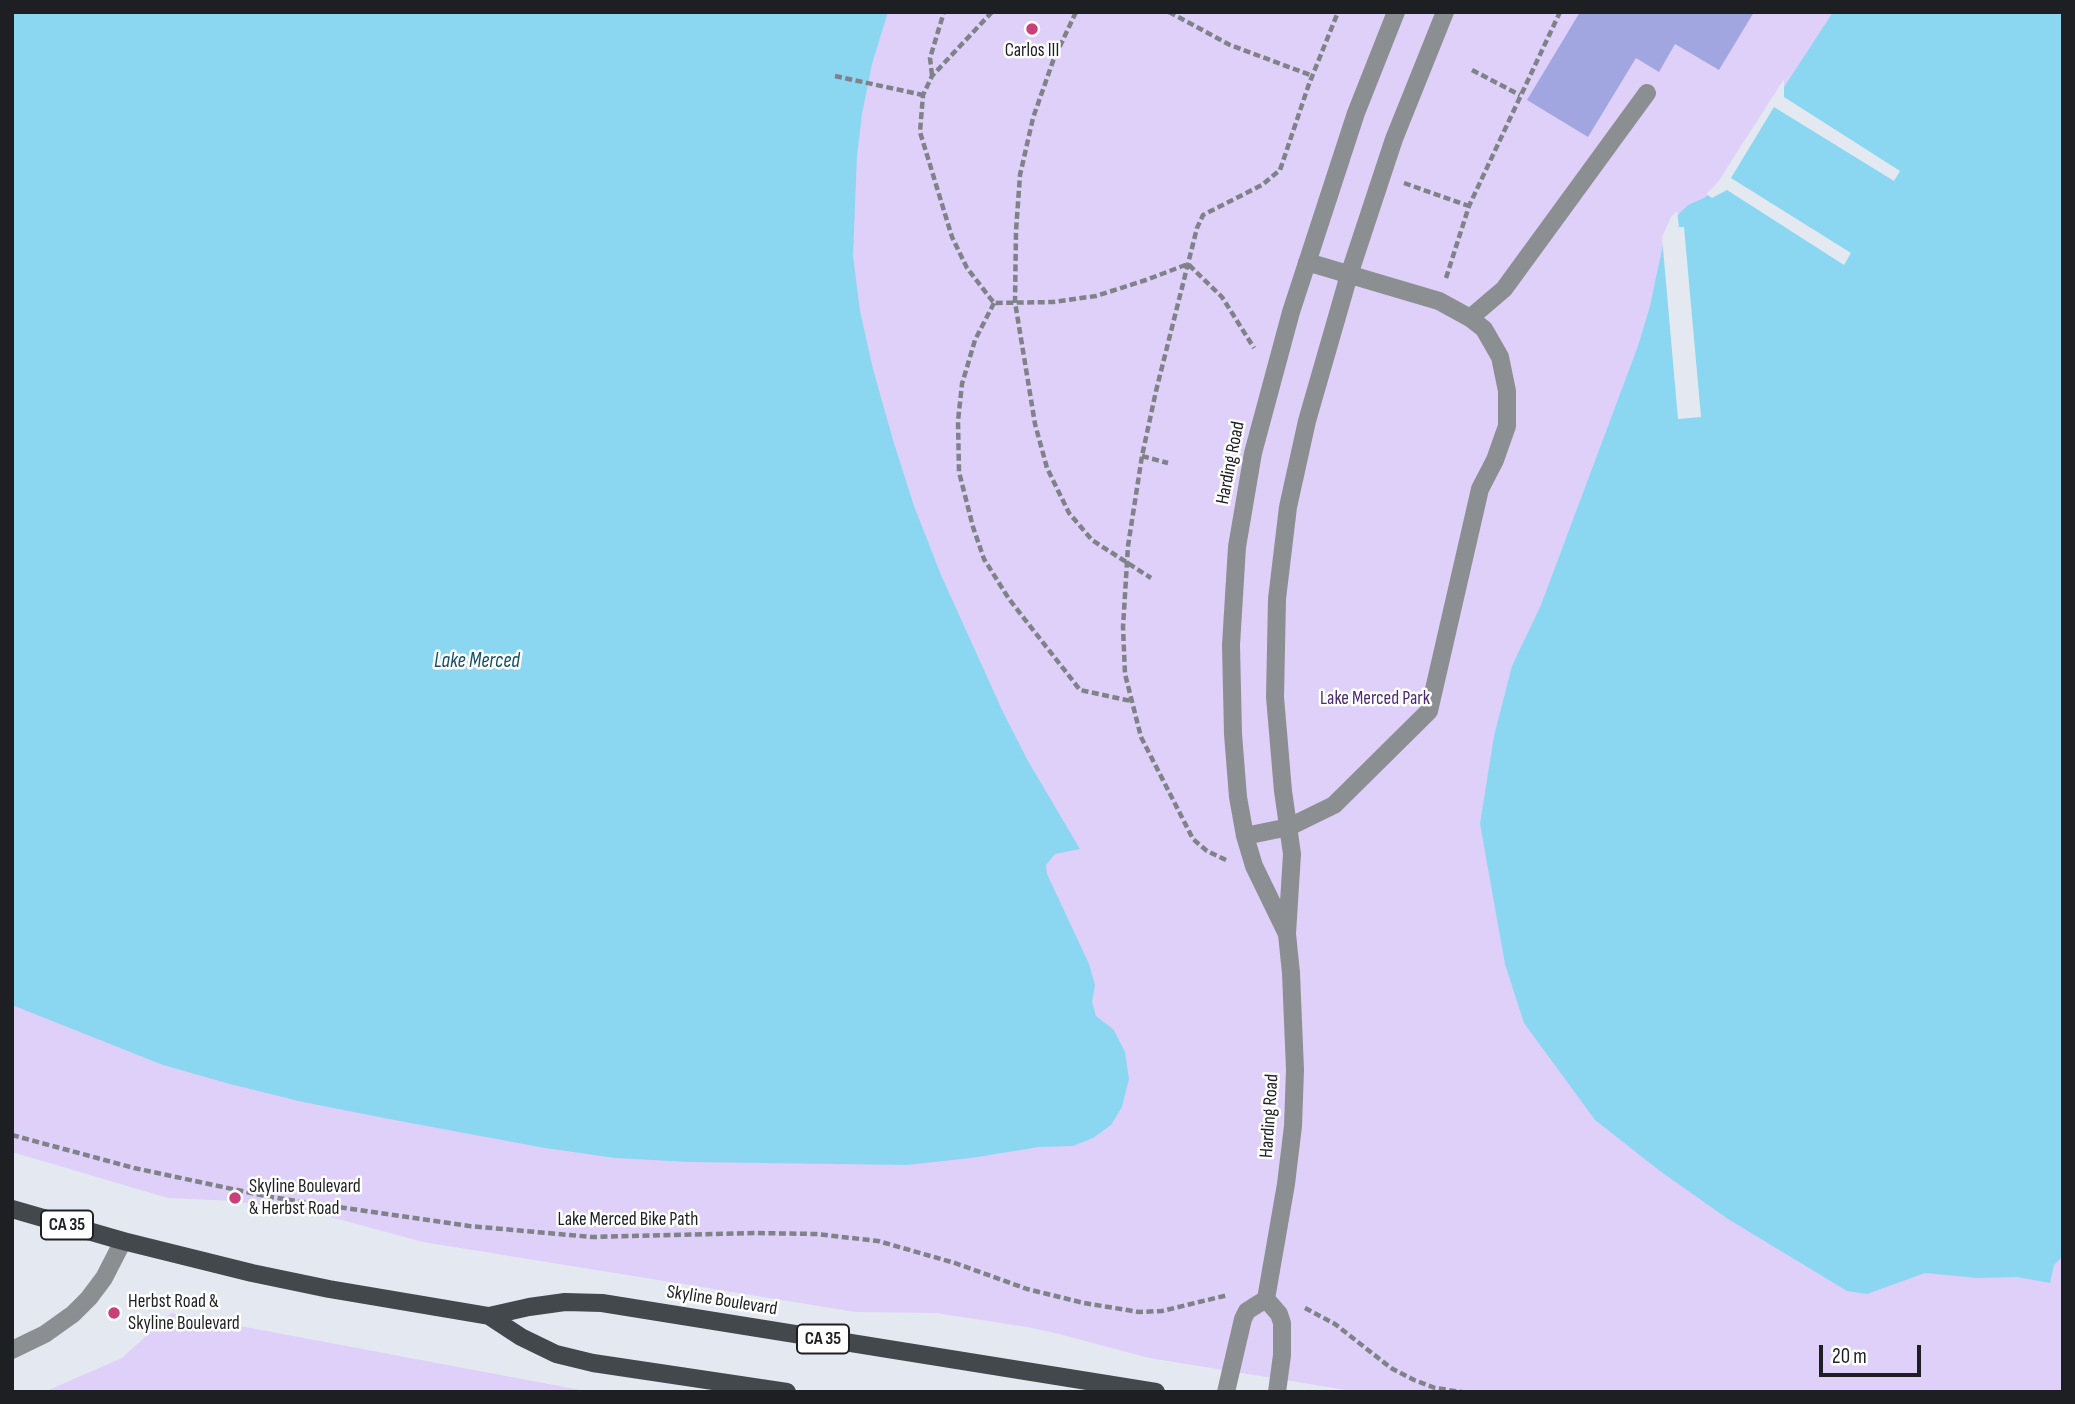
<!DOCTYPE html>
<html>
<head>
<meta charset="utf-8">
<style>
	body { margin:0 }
	#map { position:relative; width:2075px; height:1404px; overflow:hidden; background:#e4e9f1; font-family:"Sofia Sans Condensed",sans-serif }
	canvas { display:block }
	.frame { position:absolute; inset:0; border:14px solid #1e1f22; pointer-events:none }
	.scale { position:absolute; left:1819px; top:1345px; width:102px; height:32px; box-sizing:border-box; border:4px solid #1e1f22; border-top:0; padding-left:9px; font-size:21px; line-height:24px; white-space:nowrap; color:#1e1f22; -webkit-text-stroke:5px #fff; paint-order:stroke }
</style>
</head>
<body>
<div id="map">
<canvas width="2075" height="1404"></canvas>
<div class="frame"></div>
<div class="scale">20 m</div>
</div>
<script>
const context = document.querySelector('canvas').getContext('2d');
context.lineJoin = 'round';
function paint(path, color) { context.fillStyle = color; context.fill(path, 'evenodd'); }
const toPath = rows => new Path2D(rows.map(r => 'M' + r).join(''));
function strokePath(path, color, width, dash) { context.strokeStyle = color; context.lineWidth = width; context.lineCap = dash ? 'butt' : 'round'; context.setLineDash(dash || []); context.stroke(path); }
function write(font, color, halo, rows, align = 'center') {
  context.font = font + ' "Sofia Sans Condensed",sans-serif'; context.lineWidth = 5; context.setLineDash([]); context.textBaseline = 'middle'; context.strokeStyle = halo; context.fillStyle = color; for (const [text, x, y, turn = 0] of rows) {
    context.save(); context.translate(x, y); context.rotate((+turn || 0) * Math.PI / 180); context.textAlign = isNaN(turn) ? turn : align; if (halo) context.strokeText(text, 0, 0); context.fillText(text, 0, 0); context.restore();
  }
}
paint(toPath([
	[12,12,2063,12,2063,1392,1359,1392,1149,1358,1059,1334,1027,1327,936,1313,856,1312,423,1242,327,1216,234,1201,168,1198,12,1152],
	[171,1313,591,1392,44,1392,122,1358]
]), '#ded0f9');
paint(toPath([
	[12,12,888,12,872,64,862,114,857,156,853,256,860,311,873,369,893,440,914,506,941,575,1003,712,1028,761,1080,849,1055,854,1046,865,1047,874,1089,964,1095,985,1092,1002,1096,1016,1114,1030,1125,1052,1129,1079,1122,1107,1111,1125,1093,1138,1073,1146,1039,1147,971,1158,907,1165,689,1162,615,1158,545,1148,389,1119,303,1102,230,1084,163,1065,12,1005],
	[1833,12,2063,12,2063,1256,2054,1265,2050,1283,2017,1277,1978,1278,1925,1273,1867,1294,1847,1291,1728,1219,1660,1171,1595,1120,1524,1023,1505,964,1480,824,1494,736,1512,666,1541,605,1638,346,1650,306,1664,240,1674,219,1688,205,1704,198,1721,184]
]), '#8bd7f2');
paint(toPath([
	[1784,79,1784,97,1900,171,1894,181,1774,107,1731,178,1851,253,1844,265,1727,190,1712,198,1706,194,1718,182],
	[1677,211,1679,227,1684,227,1701,417,1678,419,1662,237,1671,217]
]), '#e4e9f1');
paint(toPath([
	[1580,12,1754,12,1719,70,1675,44,1659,72,1636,58,1588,137,1527,100]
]), '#a2a6e0');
strokePath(toPath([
	[992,12,932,76,923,95,920,132,952,237,967,268,994,303,1053,302,1096,296,1146,280,1188,264,1222,297,1254,348],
	[1076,12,1053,61,1033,118,1020,175,1016,231,1015,302,1035,424,1047,468,1069,513,1092,540,1151,578],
	[1169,12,1230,45,1313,76],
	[1472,70,1520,95],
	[932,75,930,58,944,12],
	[835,76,923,95],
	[1404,183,1469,206],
	[1446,278,1469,206,1560,12],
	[994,303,975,340,962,384,958,421,959,472,973,527,984,559,1009,599,1080,690,1131,701],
	[1142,456,1168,463],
	[1226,860,1207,851,1193,839,1141,737,1125,674,1123,627,1128,546,1142,456,1156,391,1197,228,1203,215,1262,185,1280,170,1309,84,1338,12],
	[12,1135,134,1168,270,1197,469,1226,592,1237,755,1233,816,1234,878,1241,955,1263,1027,1289,1084,1303,1139,1312,1162,1311,1228,1295],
	[1305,1308,1335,1324,1391,1368,1414,1380,1435,1388,1462,1392]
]), '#7f8288', 4.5, [7, 3.5]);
strokePath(toPath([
	[1470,318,1504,289,1647,93],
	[1245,836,1289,827,1334,805,1429,711,1480,489,1495,460,1507,426,1507,391,1500,357,1484,329,1470,318,1439,301,1307,262],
	[1287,934,1254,866,1245,836,1238,797,1233,734,1231,645,1237,547,1253,453,1291,312,1356,113,1396,12],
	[1266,1299,1286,1184,1293,1126,1295,1070,1291,973,1287,934,1292,854,1283,791,1275,697,1277,599,1288,507,1307,421,1349,275,1394,139,1445,12],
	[1266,1299,1279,1314,1282,1323,1282,1355,1277,1392],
	[12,1350,45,1334,73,1314,89,1298,104,1278,123,1241],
	[1226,1392,1243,1319,1247,1311,1266,1299]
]), '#8c8f92', 18);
strokePath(toPath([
	[12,1209,123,1241,252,1273,329,1289,489,1316,521,1337,556,1354,593,1363,787,1392],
	[489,1316,529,1307,565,1302,602,1303,1156,1392]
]), '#42484c', 18);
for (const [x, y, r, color] of [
	[1032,29,7,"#c93f79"],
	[235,1198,7,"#c93f79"],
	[114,1313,7,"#c93f79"]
]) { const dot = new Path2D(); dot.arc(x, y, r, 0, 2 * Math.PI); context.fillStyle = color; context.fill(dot); strokePath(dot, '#fff', 2.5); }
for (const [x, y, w] of [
	[67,1225,52],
	[823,1339,52]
]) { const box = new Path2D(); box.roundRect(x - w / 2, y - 14.5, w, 29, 5); context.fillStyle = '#fff'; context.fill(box); strokePath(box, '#1e1f22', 2); }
write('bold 18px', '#1e1f22', null, [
	["CA 35",67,1225],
	["CA 35",823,1339]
]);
write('19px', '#1e1f22', '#fff', [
	["Carlos III",1032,51,"center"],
	["Skyline Boulevard",249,1187],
	["& Herbst Road",249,1209],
	["Herbst Road &",128,1302],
	["Skyline Boulevard",128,1324]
], 'left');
write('19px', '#1e1f22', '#fff', [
	["Harding Road",1231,463,-79],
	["Harding Road",1270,1116,-86],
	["Lake Merced Bike Path",628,1220],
	["Skyline Boulevard",722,1301,9]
]);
write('19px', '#4a2c70', '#fff', [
	["Lake Merced Park",1375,699]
]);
write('italic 21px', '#135165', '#fff', [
	["Lake Merced",477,662]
]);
</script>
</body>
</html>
